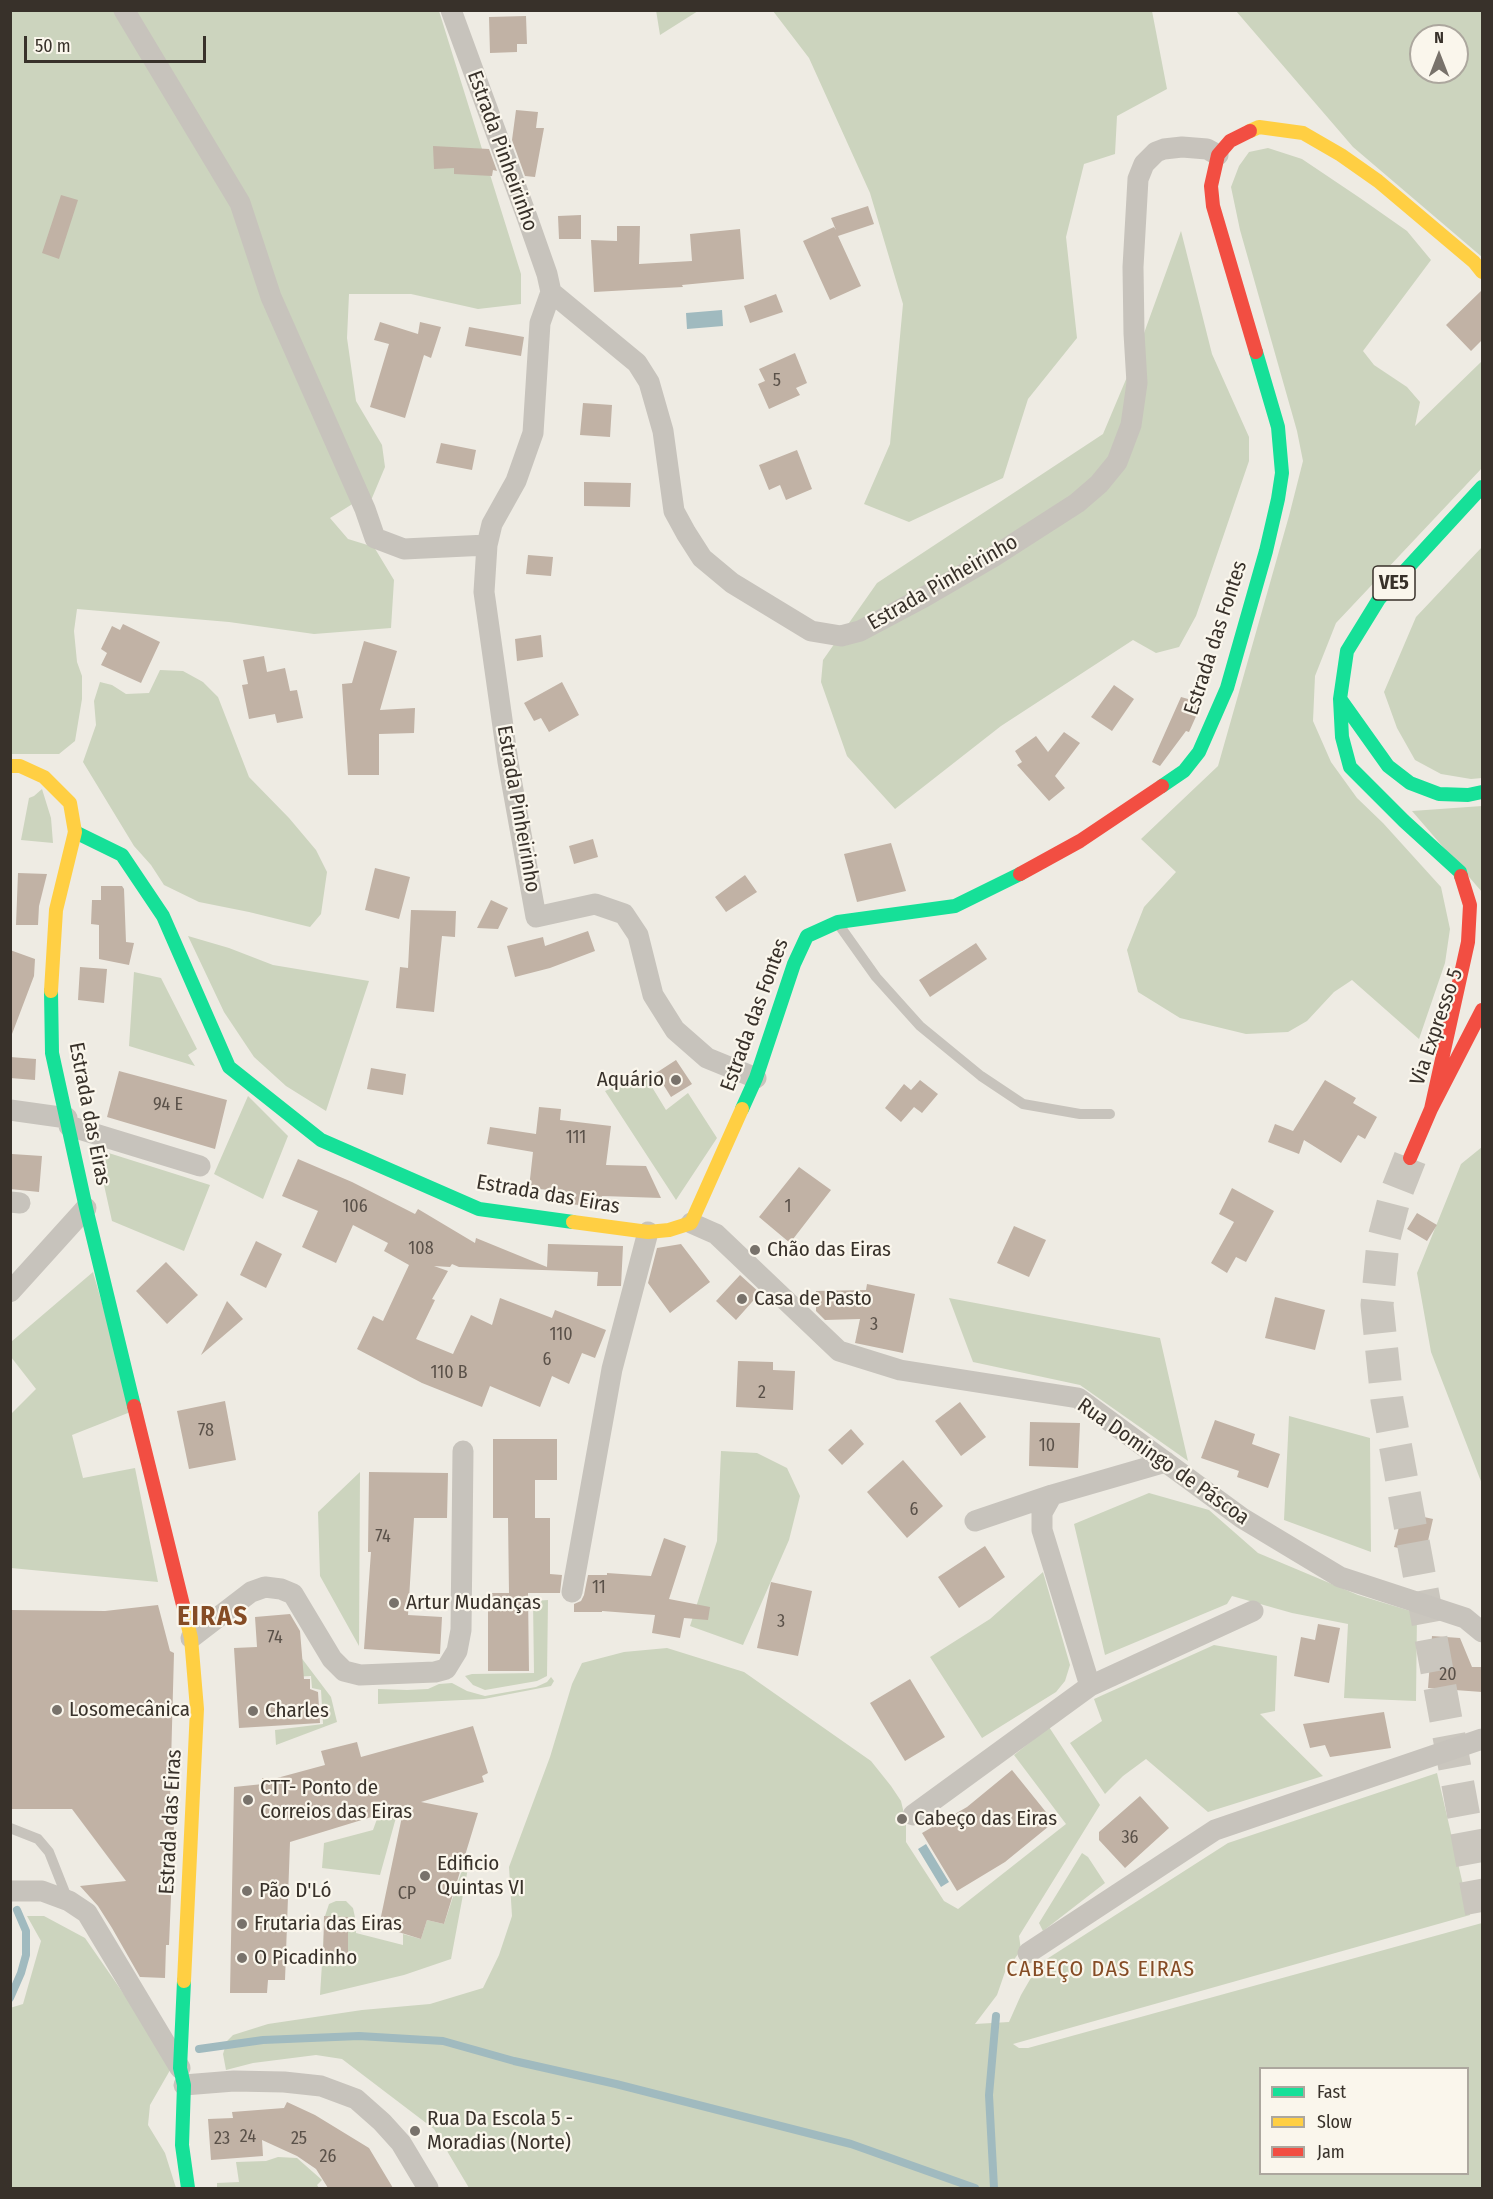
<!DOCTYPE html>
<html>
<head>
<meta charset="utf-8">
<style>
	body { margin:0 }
	#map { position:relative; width:1493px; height:2199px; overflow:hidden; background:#eeebe3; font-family:"Fira Sans Condensed",sans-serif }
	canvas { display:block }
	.frame { position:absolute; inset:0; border:12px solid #38312a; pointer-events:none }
	.legend { position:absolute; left:1259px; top:2067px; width:210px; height:108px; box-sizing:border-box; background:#faf6ec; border:2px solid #aca79e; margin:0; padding:8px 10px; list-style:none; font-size:18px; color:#38312a }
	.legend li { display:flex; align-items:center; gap:12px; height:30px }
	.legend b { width:30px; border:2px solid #aca79e }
	.north { position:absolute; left:1409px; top:24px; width:60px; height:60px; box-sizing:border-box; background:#faf6ec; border:2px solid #aca79e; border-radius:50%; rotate:0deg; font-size:16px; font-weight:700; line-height:24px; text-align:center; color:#38312a }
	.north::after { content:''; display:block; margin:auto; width:21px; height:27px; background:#78726b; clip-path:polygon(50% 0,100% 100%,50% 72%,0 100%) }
	.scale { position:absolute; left:24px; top:36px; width:182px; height:27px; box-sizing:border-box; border:3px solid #38312a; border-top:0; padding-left:8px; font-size:18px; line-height:21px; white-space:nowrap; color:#38312a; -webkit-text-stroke:4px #faf6ec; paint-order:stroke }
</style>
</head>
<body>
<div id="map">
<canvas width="1493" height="2199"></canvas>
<div class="frame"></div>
<ul class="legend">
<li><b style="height:8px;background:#16e098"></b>Fast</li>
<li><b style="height:8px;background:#ffcf43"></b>Slow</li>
<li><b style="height:8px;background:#f24e42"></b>Jam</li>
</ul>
<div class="north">N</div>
<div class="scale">50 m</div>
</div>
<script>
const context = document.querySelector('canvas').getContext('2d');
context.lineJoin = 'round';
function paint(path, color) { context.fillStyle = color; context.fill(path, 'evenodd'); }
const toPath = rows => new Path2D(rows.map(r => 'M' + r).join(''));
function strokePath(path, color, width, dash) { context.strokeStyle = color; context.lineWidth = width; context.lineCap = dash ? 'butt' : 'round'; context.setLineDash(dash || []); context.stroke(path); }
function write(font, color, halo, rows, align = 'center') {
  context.font = font + ' "Fira Sans Condensed",sans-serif'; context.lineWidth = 4.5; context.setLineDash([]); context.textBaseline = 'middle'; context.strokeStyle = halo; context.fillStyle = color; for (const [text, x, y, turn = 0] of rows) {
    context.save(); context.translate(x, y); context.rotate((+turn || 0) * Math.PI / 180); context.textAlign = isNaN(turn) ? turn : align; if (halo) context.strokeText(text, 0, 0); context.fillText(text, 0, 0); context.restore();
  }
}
paint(toPath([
	[656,10,698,10,698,11,660,35],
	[10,11,439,11,521,274,521,304,478,309,411,294,349,294,347,338,356,401,382,445,385,467,372,498,354,503,330,518,348,539,374,547,394,580,391,628,314,634,229,622,77,609,74,631,77,662,82,676,82,699,75,741,59,754,11,754],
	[773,11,1152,11,1167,89,1117,116,1115,154,1084,164,1066,237,1077,338,1028,399,1003,478,909,522,864,504,890,444,903,304,870,193,809,58],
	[1236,11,1482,11,1482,257,1353,147],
	[1421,36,1457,36,1457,72,1421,72],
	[1268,148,1302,159,1360,198,1407,231,1431,260,1363,351,1374,365,1407,387,1420,402,1415,426,1482,361,1482,468,1336,623,1315,676,1313,721,1331,762,1357,798,1383,823,1441,887,1450,929,1445,963,1419,1039,1352,980,1334,992,1307,1021,1288,1032,1246,1034,1180,1018,1138,992,1127,950,1144,907,1176,872,1141,839,1218,766,1289,516,1303,461,1297,431,1240,230,1231,187,1239,166,1249,152],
	[1181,231,1212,354,1249,437,1249,461,1196,616,1179,647,1156,653,1133,640,1001,726,895,809,847,756,821,682,823,660,877,583,1103,434,1135,358],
	[1482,547,1482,778,1471,779,1441,774,1415,760,1397,728,1384,692,1416,617],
	[160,670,183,671,203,682,218,697,249,777,289,818,316,850,327,872,321,914,310,927,249,912,199,902,164,885,151,865,134,846,83,762,96,725,94,701,100,682,112,685,126,694,149,693],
	[42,789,51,818,53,843,21,840,29,798,34,796],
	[1482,806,1482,892,1412,811],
	[188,936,229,948,273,965,369,981,326,1111,286,1086,254,1057,224,1012],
	[134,972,161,978,197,1049,188,1055,195,1066,129,1046],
	[644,1074,666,1110,688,1093,717,1138,676,1200,605,1091],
	[248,1096,288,1136,263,1199,214,1174],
	[1482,1147,1482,1484,1431,1352,1417,1273,1461,1164],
	[96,1149,210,1185,184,1251,112,1221],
	[93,1272,133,1411,72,1435,83,1478,135,1468,158,1582,11,1568,11,1414,36,1389,11,1357,11,1342],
	[949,1298,1160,1338,1188,1461,1080,1385,973,1362],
	[1289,1416,1370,1438,1371,1552,1284,1520],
	[721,1451,757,1453,787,1468,800,1496,789,1540,743,1645,690,1626,717,1541],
	[360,1472,359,1646,320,1576,318,1512],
	[1149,1493,1209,1510,1258,1553,1358,1595,1417,1613,1416,1701,1344,1698,1348,1624,1292,1613,1232,1596,1227,1604,1105,1655,1074,1524],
	[1043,1572,1070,1665,1065,1681,1056,1692,982,1738,930,1657,990,1619],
	[548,1600,547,1676,537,1681,485,1690,473,1685,465,1676,472,1674,534,1673,533,1601],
	[1214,1645,1277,1656,1275,1711,1260,1714,1323,1776,1208,1812,1146,1759,1123,1776,1105,1794,1070,1743,1102,1721,1094,1699],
	[667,1648,744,1672,871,1761,891,1786,901,1801,906,1822,906,1842,944,1901,958,1909,1066,1824,1014,1755,1049,1727,1100,1805,1019,1936,1021,1950,1005,1972,997,1995,975,2024,1009,2022,1021,1995,1039,1964,1228,1843,1437,1773,1470,1915,1013,2044,1019,2048,1028,2048,1482,1923,1482,2188,469,2188,434,2129,342,2059,316,2055,253,2063,226,2070,223,2054,227,2041,233,2035,268,2024,362,2010,430,2004,483,1988,499,1955,512,1916,509,1867,550,1757,572,1684,582,1663,624,1652],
	[1260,2068,1468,2068,1468,2174,1260,2174],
	[300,1656,331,1697,337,1722,276,1745,275,1730,323,1724,321,1690,312,1688,311,1676,292,1677],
	[551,1677,554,1681,551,1686,484,1699,378,1704,378,1689,407,1690,428,1689,439,1684,452,1683,467,1691,485,1696,536,1687,547,1682],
	[397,1814,380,1875,322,1868,324,1843,373,1830,377,1819],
	[1082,1853,1088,1857,1105,1883,1043,1931,1039,1923],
	[463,1867,468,1868,451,1959,404,1975,320,1995,325,1916,329,1904,336,1901,346,1901,353,1908,356,1922,356,1933,403,1945,403,1934,421,1939,427,1920,444,1924],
	[27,1916,44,1916,85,1938,173,2065,150,2105,148,2125,165,2153,176,2188,11,2188,10,2008,23,2004,41,1941],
	[278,2157,297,2158,322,2180,317,2185,319,2188,217,2188,217,2183,239,2182,236,2162,266,2161]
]), '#ccd4be');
paint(toPath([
	[722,310,723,326,687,329,686,313],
	[926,1844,949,1882,941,1887,918,1849]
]), '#a0babf');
strokePath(toPath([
	[10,1998,21,1973,26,1955,26,1931,17,1910],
	[199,2049,263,2040,359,2036,443,2041,514,2061,616,2084,851,2144,975,2188],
	[994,2188,989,2095,996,2016]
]), '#a0babf', 8);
paint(toPath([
	[526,16,527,44,517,44,517,52,490,53,489,17],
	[516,110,538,112,536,128,544,128,535,177,525,176,512,140],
	[433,146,489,149,497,171,493,170,492,176,454,174,454,168,434,169],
	[61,195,78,200,59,259,42,253],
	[868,206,874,224,838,236,861,286,830,300,803,241,834,227,836,230,831,218],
	[581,215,581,239,559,239,558,216],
	[617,226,640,226,639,264,692,261,690,234,740,229,744,279,682,285,683,287,594,292,591,240,617,241],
	[1482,290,1482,340,1471,351,1446,325],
	[776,294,783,312,750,323,744,306],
	[380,322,418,334,420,322,441,327,431,358,424,355,405,418,370,407,389,344,374,340],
	[469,327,524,337,521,356,465,346],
	[795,353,807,383,796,388,800,395,769,409,758,384,765,381,759,369],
	[583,403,612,405,610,437,580,435],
	[441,443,476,450,472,470,436,463],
	[797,450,812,489,786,500,780,485,769,490,759,465],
	[584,482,631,483,630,507,584,506],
	[528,555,553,557,551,576,526,574],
	[123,624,160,642,141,683,101,665,107,653,101,649,112,626,120,630],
	[541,635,543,657,517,661,515,639],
	[364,641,397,651,380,710,415,708,414,733,379,734,379,775,348,775,342,684,352,683],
	[264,656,267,672,285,668,290,691,297,690,303,718,277,723,275,714,249,719,242,685,248,684,243,660],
	[562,682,579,715,549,732,541,718,534,721,524,703],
	[1114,685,1134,699,1112,731,1091,717],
	[1181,697,1202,703,1189,732,1186,731,1160,766,1152,762],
	[1064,732,1080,743,1055,776,1065,788,1049,801,1017,765,1022,762,1015,751,1036,736,1048,752],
	[593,839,598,857,574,864,569,846],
	[891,843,906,891,857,902,844,854],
	[375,868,410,877,399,919,365,910],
	[18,873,47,874,39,906,38,925,16,925],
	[745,875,757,892,726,912,715,897],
	[101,886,122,886,124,889,126,942,134,943,129,965,99,959,99,925,91,924,92,900,101,900],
	[491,900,508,908,498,929,477,928],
	[411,910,456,911,455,937,442,936,434,1012,396,1008,400,967,408,968],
	[588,931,595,951,550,968,515,977,507,946,543,937,545,946],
	[976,943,987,959,930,997,919,980],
	[10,950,35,959,34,976,12,1034],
	[80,967,107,969,104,1003,78,1000],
	[10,1057,36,1059,35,1080,10,1078],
	[676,1060,692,1084,671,1097,656,1073],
	[371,1068,406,1074,403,1095,367,1089],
	[119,1071,227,1100,215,1149,107,1117],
	[920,1080,938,1094,922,1113,914,1107,901,1122,885,1108,904,1084,911,1090],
	[1325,1080,1356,1098,1353,1103,1377,1117,1365,1139,1358,1135,1341,1163,1304,1140,1299,1154,1268,1142,1275,1124,1293,1131],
	[539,1107,561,1109,560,1120,611,1126,606,1165,646,1166,661,1198,602,1196,601,1207,568,1204,570,1192,529,1188,533,1152,487,1144,490,1127,536,1134],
	[12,1154,42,1156,39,1192,10,1189],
	[298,1159,352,1182,415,1214,418,1209,475,1243,476,1238,547,1267,548,1244,623,1246,621,1286,597,1286,598,1272,459,1267,452,1264,450,1267,434,1266,448,1271,432,1299,435,1300,416,1339,453,1354,471,1315,492,1325,500,1298,552,1318,555,1310,606,1330,595,1358,582,1353,569,1384,552,1376,540,1407,490,1386,482,1407,422,1383,357,1349,373,1316,383,1321,409,1265,384,1251,388,1243,353,1225,336,1263,302,1247,318,1211,282,1196],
	[799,1167,831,1190,790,1243,759,1217],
	[1232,1188,1274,1211,1246,1262,1236,1257,1227,1273,1211,1263,1234,1222,1219,1214],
	[1417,1213,1437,1225,1427,1241,1407,1229],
	[1014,1226,1046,1240,1029,1277,997,1263],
	[256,1241,282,1254,266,1288,240,1275],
	[681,1244,710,1282,670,1313,648,1283,657,1248],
	[166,1262,198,1295,167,1324,136,1291],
	[740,1275,760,1293,736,1320,716,1301],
	[867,1284,915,1294,903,1353,855,1343,860,1319,825,1320,816,1311,816,1291,866,1290],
	[1275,1297,1325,1310,1315,1350,1265,1338],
	[227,1301,243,1319,201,1355],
	[738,1361,773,1362,773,1370,795,1371,793,1410,736,1407],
	[225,1401,236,1460,189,1469,177,1411],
	[960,1402,986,1437,961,1456,935,1421],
	[1215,1420,1255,1434,1252,1444,1280,1454,1268,1488,1237,1477,1239,1471,1201,1458],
	[1030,1422,1080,1423,1078,1468,1029,1466],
	[851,1429,864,1444,842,1465,828,1450],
	[493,1439,557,1439,557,1480,535,1480,535,1518,550,1518,550,1574,562,1575,560,1593,528,1593,529,1671,488,1671,488,1593,509,1593,508,1518,493,1518],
	[903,1460,943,1506,907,1538,867,1492],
	[369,1472,448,1473,447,1518,414,1518,408,1615,442,1617,440,1654,364,1649,371,1552,368,1552],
	[1404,1507,1423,1511,1424,1517,1433,1519,1425,1554,1394,1547],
	[664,1538,686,1546,669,1599,710,1607,708,1620,684,1618,680,1638,652,1633,655,1615,602,1611,602,1612,574,1612,574,1604,581,1601,584,1595,588,1575,607,1575,607,1573,651,1576],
	[985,1546,1005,1577,959,1608,938,1577],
	[771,1582,812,1591,798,1656,757,1648],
	[158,1605,170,1651,174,1653,170,1800,175,1800,169,1945,166,1945,165,1978,140,1977,112,1928,98,1906,80,1886,126,1881,72,1809,10,1809,10,1610,105,1611],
	[290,1614,300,1631,304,1679,310,1679,310,1689,318,1692,320,1723,239,1728,234,1648,257,1647,255,1617],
	[1318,1624,1340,1628,1329,1683,1294,1676,1301,1637,1315,1640],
	[1432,1636,1460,1638,1472,1667,1482,1667,1482,1692,1428,1688],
	[910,1679,945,1737,905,1761,870,1703],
	[1384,1712,1391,1748,1330,1757,1325,1745,1310,1748,1303,1724],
	[473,1726,488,1773,482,1776,484,1782,421,1802,478,1813,444,1924,427,1920,421,1939,379,1926,404,1807,290,1842,285,1980,268,1980,267,1993,230,1993,234,1787,263,1784,262,1778,277,1778,325,1765,321,1751,357,1742,361,1757],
	[1012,1770,1054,1822,1005,1862,957,1891,922,1833,967,1807],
	[1140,1796,1169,1828,1125,1868,1099,1840,1099,1832],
	[324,1916,348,1917,348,1962,323,1962],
	[287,2102,315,2115,369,2148,393,2188,328,2188,316,2169,297,2156,262,2140,263,2156,211,2160,208,2119,233,2118,232,2112,284,2108]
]), '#c1b2a5');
strokePath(toPath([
	[1410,1158,1395,1196,1383,1242,1377,1305,1387,1400,1482,1915]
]), '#cac6be', 33, [33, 16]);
strokePath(toPath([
	[839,925,876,977,920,1026,981,1076,1023,1104,1080,1114,1110,1114],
	[10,1828,38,1839,49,1852,68,1900]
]), '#c7c3bc', 10);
strokePath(toPath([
	[124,10,240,203,271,297,365,509,375,538,404,549,487,545],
	[451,10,527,217,547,274,551,292,637,363,649,382,663,431,674,511,686,533,702,558,732,583,811,631,841,636,860,631,924,597,993,557,1077,503,1099,484,1117,462,1131,425,1137,383,1134,333,1133,267,1138,179,1144,164,1156,152,1164,149,1182,147,1207,149,1218,155],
	[551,292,540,323,533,433,516,481,492,524,487,545,484,592,508,762,536,917,595,904,624,914,638,935,653,995,675,1030,707,1058,756,1078],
	[10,1110,67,1118],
	[69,1126,200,1166],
	[10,1202,20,1203],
	[691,1223,716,1234,839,1351,900,1370,1078,1398,1242,1518,1340,1577,1465,1618,1482,1632],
	[10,1292,86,1208],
	[975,1521,1052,1495,1166,1462],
	[572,1592,612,1369,648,1232],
	[191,1638,251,1592,265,1587,281,1589,293,1594,332,1659,344,1671,360,1675,435,1672,446,1669,457,1651,461,1630,463,1451],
	[1090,1686,1253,1611],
	[913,1815,1090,1686,1042,1530,1042,1513,1052,1495],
	[10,1891,42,1891,69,1901,87,1913,180,2068],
	[1028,1953,1215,1830,1482,1739],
	[184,2085,234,2081,284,2082,321,2086,356,2099,382,2122,401,2143,428,2188]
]), '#c7c3bc', 21);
strokePath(toPath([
	[1341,700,1388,766,1410,783,1439,794,1468,795,1482,792],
	[1162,786,1184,771,1199,752,1227,688,1266,551,1278,499,1282,473,1278,427,1256,352],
	[75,832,122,855,163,916,229,1067,321,1140,479,1209,573,1222],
	[1461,876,1460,872,1404,821,1350,767,1342,737,1340,699,1347,651,1379,599,1482,487],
	[51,991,52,1053,86,1208,134,1406],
	[742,1109,756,1078,794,964,807,936,838,922,955,906,1020,874],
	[184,1981,180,2068,184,2085,182,2145,188,2188]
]), '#16e098', 14);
strokePath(toPath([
	[1250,131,1259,127,1303,133,1341,155,1378,181,1474,262,1482,272],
	[10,766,20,766,44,777,70,803,75,832,56,910,51,991],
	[573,1222,648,1232,669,1230,691,1223,742,1109],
	[183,1605,191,1638,197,1709,184,1981]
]), '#ffcf43', 14);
strokePath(toPath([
	[1250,131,1230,141,1218,155,1211,186,1213,206,1256,352],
	[1020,874,1080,841,1162,786],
	[1431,1109,1468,942,1470,905,1461,876],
	[1410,1158,1431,1109,1482,1010],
	[134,1406,183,1605]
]), '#f24e42', 14);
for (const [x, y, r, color] of [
	[676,1080,6,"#78726b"],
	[755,1250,6,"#78726b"],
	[742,1299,6,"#78726b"],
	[394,1603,6,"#78726b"],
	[57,1710,6,"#78726b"],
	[253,1711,6,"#78726b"],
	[248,1800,6,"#78726b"],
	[902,1819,6,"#78726b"],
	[425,1876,6,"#78726b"],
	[247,1891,6,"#78726b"],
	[242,1924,6,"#78726b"],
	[242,1958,6,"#78726b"],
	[415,2131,6,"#78726b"]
]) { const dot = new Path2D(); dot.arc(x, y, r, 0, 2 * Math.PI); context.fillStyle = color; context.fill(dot); strokePath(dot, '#faf6ec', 2); }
write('18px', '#5a5149', null, [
	["5",777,381],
	["94 E",168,1105],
	["111",576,1138],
	["106",355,1207],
	["1",788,1207],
	["108",421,1249],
	["3",874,1325],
	["110",561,1335],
	["6",547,1360],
	["110 B",449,1373],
	["2",762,1393],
	["78",206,1431],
	["10",1047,1446],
	["6",914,1510],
	["74",383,1537],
	["11",599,1588],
	["3",781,1622],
	["74",275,1638],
	["20",1448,1675],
	["36",1130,1838],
	["CP",407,1894],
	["24",248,2137],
	["23",222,2139],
	["25",299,2139],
	["26",328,2157]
]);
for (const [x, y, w] of [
	[1394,583,42]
]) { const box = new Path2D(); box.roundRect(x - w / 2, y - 17, w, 34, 4.5); context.fillStyle = '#faf6ec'; context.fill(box); strokePath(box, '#38312a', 1.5); }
write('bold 20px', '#38312a', null, [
	["VE5",1394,583]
]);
write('21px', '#38312a', '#faf6ec', [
	["Estrada Pinheirinho",502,151,70],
	["Estrada Pinheirinho",943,583,-30],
	["Estrada das Fontes",1216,638,-72],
	["Estrada Pinheirinho",518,809,80],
	["Estrada das Fontes",755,1015,-70],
	["Via Expresso 5",1437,1027,-71],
	["Estrada das Eiras",89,1114,79],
	["Estrada das Eiras",548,1195,10],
	["Rua Domingo de Páscoa",1163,1462,35],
	["Estrada das Eiras",171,1822,-87]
]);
write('21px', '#38312a', '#faf6ec', [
	["Aquário",664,1080,"right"],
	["Chão das Eiras",767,1250],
	["Casa de Pasto",754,1299],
	["Artur Mudanças",406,1603],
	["Losomecânica",69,1710],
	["Charles",265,1711],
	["CTT- Ponto de",260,1788],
	["Correios das Eiras",260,1812],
	["Cabeço das Eiras",914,1819],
	["Edificio",437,1864],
	["Quintas VI",437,1888],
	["Pão D'Ló",259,1891],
	["Frutaria das Eiras",254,1924],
	["O Picadinho",254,1958],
	["Rua Da Escola 5 -",427,2119],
	["Moradias (Norte)",427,2143]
], 'left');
context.letterSpacing = '1.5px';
write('22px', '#854c25', '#faf6ec', [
	["CABEÇO DAS EIRAS",1101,1970]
]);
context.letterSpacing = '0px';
context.letterSpacing = '1.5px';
write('bold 27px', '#854c25', '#faf6ec', [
	["EIRAS",213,1617]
]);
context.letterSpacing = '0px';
</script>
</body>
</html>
